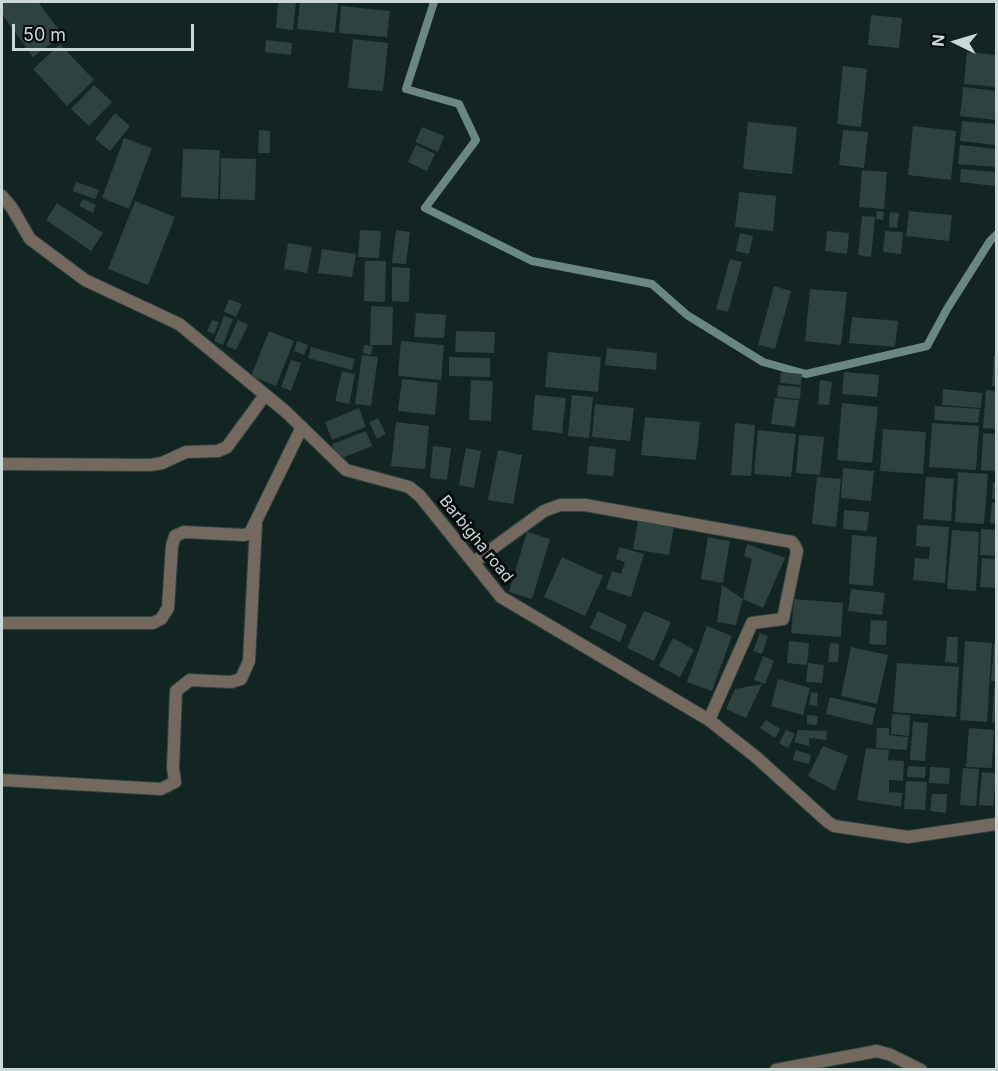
<!DOCTYPE html>
<html>
<head>
<meta charset="utf-8">
<style>
	body { margin:0 }
	#map { position:relative; width:998px; height:1071px; overflow:hidden; background:#122523; font-family:Inter,sans-serif }
	canvas { display:block }
	.frame { position:absolute; inset:0; border:3px solid #ccd8d6; pointer-events:none }
	.north { position:absolute; left:926px; top:12px; width:60px; height:60px; -webkit-text-stroke:4px #050c0b; paint-order:stroke; rotate:275deg; font-size:16px; font-weight:700; line-height:24px; text-align:center; color:#ccd8d6 }
	.north::after { content:''; display:block; margin:auto; width:21px; height:27px; background:#ccd8d6; clip-path:polygon(50% 0,100% 100%,50% 72%,0 100%) }
	.scale { position:absolute; left:12px; top:24px; width:182px; height:27px; box-sizing:border-box; border:3px solid #ccd8d6; border-top:0; padding-left:8px; font-size:18px; line-height:21px; white-space:nowrap; color:#ccd8d6; -webkit-text-stroke:4px #050c0b; paint-order:stroke }
</style>
</head>
<body>
<div id="map">
<canvas width="998" height="1071"></canvas>
<div class="frame"></div>
<div class="north">N</div>
<div class="scale">50 m</div>
</div>
<script>
const context = document.querySelector('canvas').getContext('2d');
context.lineJoin = 'round';
const toPath = rows => new Path2D(rows.map(r => 'M' + r).join(''));
function strokePath(path, color, width, dash) { context.strokeStyle = color; context.lineWidth = width; context.lineCap = dash ? 'butt' : 'round'; context.setLineDash(dash || []); context.stroke(path); }
function paint(path, color) { context.fillStyle = color; context.fill(path, 'evenodd'); }
function write(font, color, halo, rows, align = 'center') {
  context.font = font + ' Inter,sans-serif'; context.lineWidth = 6; context.setLineDash([]); context.textBaseline = 'middle'; context.strokeStyle = halo; context.fillStyle = color; for (const [text, x, y, turn = 0] of rows) {
    context.save(); context.translate(x, y); context.rotate((+turn || 0) * Math.PI / 180); context.textAlign = isNaN(turn) ? turn : align; if (halo) context.strokeText(text, 0, 0); context.fillText(text, 0, 0); context.restore();
  }
}
strokePath(toPath([
	[434,2,406,89,459,104,476,140,425,208,532,261,652,284,687,315,763,362,806,374,927,346,947,309,990,241,996,235]
]), '#6a8783', 8);
paint(toPath([
	[2,2,38,2,63,35,33,57,2,14],
	[278,2,296,2,293,30,276,28],
	[300,2,338,2,335,33,297,29],
	[341,6,390,11,387,37,339,33],
	[871,15,902,18,899,48,868,45],
	[353,39,388,43,383,91,348,88],
	[266,40,292,43,291,55,265,52],
	[60,44,94,80,67,106,33,69],
	[967,52,996,55,996,87,964,84],
	[843,66,867,69,861,127,837,124],
	[94,85,112,102,89,126,71,109],
	[963,87,996,91,996,120,960,116],
	[115,113,130,126,110,151,95,139],
	[962,121,996,124,996,145,960,141],
	[748,122,797,127,792,174,743,169],
	[913,126,956,131,951,180,908,175],
	[422,127,444,136,438,152,415,142],
	[259,130,270,131,270,153,258,153],
	[843,130,868,132,864,168,839,165],
	[124,138,152,148,129,209,102,198],
	[416,145,435,154,427,171,408,162],
	[960,145,996,149,996,167,958,164],
	[183,149,220,150,218,199,181,197],
	[221,158,256,159,255,200,220,199],
	[961,169,996,172,996,186,960,182],
	[862,170,887,172,884,209,859,207],
	[76,182,99,190,95,199,73,191],
	[739,192,776,196,773,231,735,227],
	[83,199,96,205,93,213,79,206],
	[135,201,175,217,148,285,108,269],
	[57,203,103,233,91,251,46,220],
	[877,211,884,212,883,220,876,219],
	[909,211,952,215,949,241,906,236],
	[890,212,899,213,897,228,889,227],
	[862,216,875,217,871,257,858,255],
	[360,230,381,231,379,258,358,257],
	[396,230,410,232,406,264,392,263],
	[827,231,849,233,847,254,825,251],
	[885,231,903,232,901,254,883,252],
	[740,233,753,236,749,254,736,251],
	[288,243,312,247,307,273,284,269],
	[322,249,356,254,352,277,318,273],
	[730,259,742,262,728,312,716,309],
	[365,261,386,261,385,302,364,301],
	[392,267,410,268,409,302,392,301],
	[774,286,791,291,775,349,758,345],
	[810,289,847,292,841,345,805,341],
	[229,299,242,304,236,317,224,312],
	[371,306,393,307,392,345,370,345],
	[416,313,446,315,444,338,414,337],
	[224,316,233,319,223,345,214,341],
	[852,317,898,321,895,347,849,343],
	[212,320,219,322,214,334,207,331],
	[238,320,248,325,236,350,226,346],
	[269,331,294,341,276,386,251,376],
	[456,331,495,332,494,353,455,352],
	[297,341,308,345,304,355,294,351],
	[401,341,444,345,441,380,398,376],
	[364,345,373,346,371,355,363,353],
	[311,347,355,359,352,370,308,358],
	[607,348,657,353,656,370,605,365],
	[548,352,601,357,598,392,545,387],
	[362,355,378,357,371,406,355,404],
	[994,356,996,356,996,386,992,386],
	[449,357,490,358,490,377,449,376],
	[291,360,301,363,291,391,281,387],
	[342,371,355,374,349,404,335,401],
	[781,372,802,374,801,385,780,383],
	[844,372,879,375,877,397,842,394],
	[402,379,438,383,435,415,398,411],
	[471,380,493,381,491,421,469,420],
	[820,380,832,382,829,405,818,404],
	[778,385,801,387,800,399,777,397],
	[943,389,982,393,981,408,942,405],
	[986,390,996,391,996,429,983,428],
	[535,395,566,398,562,433,532,430],
	[572,395,593,397,589,438,568,436],
	[775,398,799,400,795,427,771,424],
	[842,403,878,407,872,463,837,460],
	[595,404,634,408,630,441,592,437],
	[935,406,980,409,978,423,934,420],
	[359,408,366,427,332,440,325,422],
	[645,417,700,422,696,460,641,455],
	[378,418,386,434,377,439,369,422],
	[396,422,429,426,425,469,391,466],
	[735,423,755,425,751,476,731,475],
	[932,423,979,426,976,470,929,467],
	[883,429,926,432,923,474,880,471],
	[758,430,796,434,791,477,754,474],
	[366,431,372,446,337,460,332,444],
	[983,433,996,434,996,471,981,470],
	[799,435,824,437,820,475,796,473],
	[433,446,451,448,447,480,430,478],
	[589,446,616,449,613,476,587,474],
	[466,448,481,451,474,488,459,485],
	[498,450,522,455,513,504,488,500],
	[843,468,874,471,871,501,841,498],
	[958,472,988,474,984,524,955,522],
	[817,477,841,479,836,527,812,524],
	[926,477,954,479,951,521,923,519],
	[993,482,996,483,996,499,992,499],
	[992,503,996,503,996,524,990,523],
	[844,510,869,512,867,531,843,529],
	[638,521,674,527,669,555,633,549],
	[917,525,949,527,945,583,913,580,915,558,929,559,930,547,916,546],
	[981,529,996,530,996,556,980,555],
	[952,530,979,532,976,591,947,589],
	[527,532,550,539,532,599,509,592],
	[852,535,877,537,873,586,849,584],
	[708,537,730,541,723,583,701,579],
	[747,544,785,558,763,608,743,599,752,559,744,556],
	[619,547,644,554,631,597,606,589,612,571,621,574,625,562,616,559],
	[562,557,603,576,585,616,544,597],
	[982,558,996,559,996,588,980,587],
	[722,585,743,599,736,625,717,622],
	[851,589,885,593,882,615,848,611],
	[794,599,843,603,841,637,791,633],
	[598,611,627,625,620,642,590,628],
	[644,611,671,622,654,661,627,648],
	[871,620,887,621,886,645,869,644],
	[707,626,732,636,712,691,687,682],
	[760,633,768,636,762,654,753,651],
	[947,637,958,637,957,663,945,662],
	[673,638,694,650,680,677,659,666],
	[789,641,809,643,807,665,787,663],
	[965,641,992,643,987,722,960,720],
	[830,643,839,644,838,662,828,662],
	[994,644,996,644,996,681,991,681],
	[851,647,888,655,877,704,841,696],
	[763,656,774,661,765,684,754,680],
	[808,663,824,665,822,683,806,682],
	[897,663,959,667,956,717,893,712],
	[778,679,810,688,803,715,771,706],
	[762,684,746,718,726,709,735,689],
	[994,688,996,688,996,723,992,722],
	[811,692,818,693,817,706,809,705],
	[830,697,876,708,872,725,826,714],
	[892,714,910,715,909,736,891,734],
	[807,715,818,716,817,725,807,724],
	[766,720,780,729,775,738,760,728],
	[913,722,928,723,925,761,910,760],
	[877,728,889,728,889,735,908,737,907,750,876,748],
	[969,728,994,730,992,768,966,767],
	[786,730,795,734,788,748,779,743],
	[798,730,827,731,826,740,809,738,809,746,794,742],
	[823,746,848,756,835,791,808,776],
	[866,748,889,750,888,760,904,761,903,781,889,780,889,792,902,793,901,807,857,800],
	[796,750,811,755,809,764,793,760],
	[908,766,926,767,925,778,907,777],
	[930,767,950,768,949,784,929,783],
	[963,768,979,769,976,806,960,805],
	[982,772,996,773,993,806,979,805],
	[906,781,927,782,925,810,904,809],
	[932,794,947,794,946,813,930,811]
]), '#2e423f');
const street = toPath([
	[2,196,12,208,30,239,85,280,179,324,285,411,346,470,409,487,420,496,501,597,709,720,756,757,828,822,834,826,908,837,996,824],
	[2,464,151,465,162,463,186,452,218,451,227,447,265,395],
	[474,562,544,511,560,505,585,505,792,542,795,546,797,551,783,619,752,623,709,720],
	[2,623,153,623,161,619,168,608,172,546,175,536,184,532,244,535,250,533,302,427],
	[2,780,161,789,175,782,173,768,176,691,190,680,231,682,241,679,249,661,256,524],
	[776,1070,877,1051,891,1055,921,1070]
]);
strokePath(street, '#304240', 14);
strokePath(street, '#73695f', 12);
write('16px', '#ccd8d6', '#050c0b', [
	["Barbigha road",476,539,51]
]);
</script>
</body>
</html>
